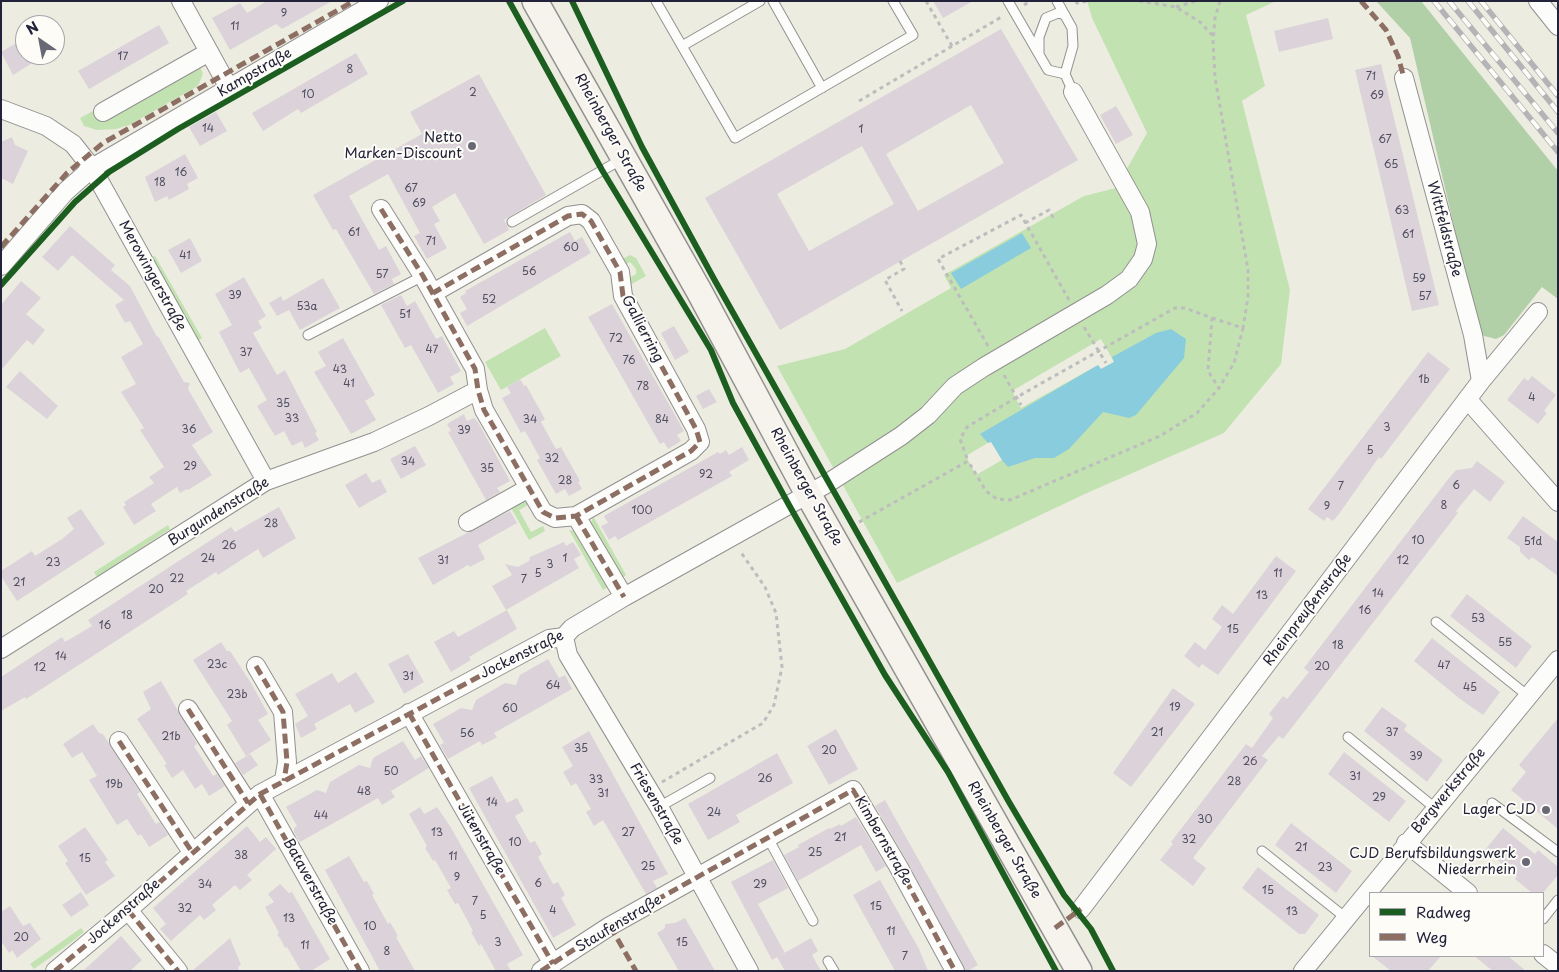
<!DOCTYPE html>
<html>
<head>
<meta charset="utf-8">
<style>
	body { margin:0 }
	#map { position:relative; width:1559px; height:972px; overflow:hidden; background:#edece1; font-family:"Playpen Sans",sans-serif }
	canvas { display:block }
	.frame { position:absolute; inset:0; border:2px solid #22223b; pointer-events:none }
	.legend { position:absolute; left:1369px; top:892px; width:175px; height:65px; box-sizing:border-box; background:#fdfcf7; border:1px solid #a5a5ac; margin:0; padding:6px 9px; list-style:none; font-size:15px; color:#22223b }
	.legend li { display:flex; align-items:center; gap:10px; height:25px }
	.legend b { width:25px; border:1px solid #a5a5ac }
	.north { position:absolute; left:15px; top:15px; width:50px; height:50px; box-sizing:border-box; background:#fdfcf7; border:1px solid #a5a5ac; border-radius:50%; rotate:327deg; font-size:14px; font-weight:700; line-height:20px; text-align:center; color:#22223b }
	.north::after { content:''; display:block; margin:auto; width:18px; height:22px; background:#696975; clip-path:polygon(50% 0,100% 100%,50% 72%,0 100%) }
</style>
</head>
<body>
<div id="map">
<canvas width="1559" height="972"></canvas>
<div class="frame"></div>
<ul class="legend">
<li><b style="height:6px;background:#1b5e20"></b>Radweg</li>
<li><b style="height:6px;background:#8d6e63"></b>Weg</li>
</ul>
<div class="north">N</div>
</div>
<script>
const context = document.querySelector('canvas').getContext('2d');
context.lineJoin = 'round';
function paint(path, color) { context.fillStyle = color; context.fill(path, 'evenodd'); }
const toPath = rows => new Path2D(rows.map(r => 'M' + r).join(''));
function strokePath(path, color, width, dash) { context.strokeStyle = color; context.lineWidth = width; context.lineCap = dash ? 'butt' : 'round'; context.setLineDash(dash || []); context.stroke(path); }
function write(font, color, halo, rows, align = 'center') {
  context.font = font + ' "Playpen Sans",sans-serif'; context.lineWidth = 4; context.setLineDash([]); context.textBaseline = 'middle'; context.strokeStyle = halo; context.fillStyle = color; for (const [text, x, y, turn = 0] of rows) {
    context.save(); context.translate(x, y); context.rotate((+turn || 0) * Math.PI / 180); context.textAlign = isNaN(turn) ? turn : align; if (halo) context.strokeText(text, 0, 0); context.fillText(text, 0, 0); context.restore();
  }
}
paint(toPath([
	[1087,1,1276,1,1246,15,1265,86,1242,101,1290,290,1281,364,1224,433,1087,493,897,583,777,366,845,349,951,288,944,275,1084,196,1116,188,1147,133,1092,18],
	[1101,339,1114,362,1101,369,1098,365,1021,408,1012,391],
	[991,441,1002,460,976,475,966,456],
	[199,64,203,74,198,86,129,125,116,129,97,130,84,126,80,118,93,111,102,120],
	[630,255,636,258,646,276,630,285,628,279,636,274,636,269,630,262,623,266,620,260],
	[155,256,202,338,198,341,150,258],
	[545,328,561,356,501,390,485,362],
	[526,497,530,504,519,510,531,532,543,526,545,531,529,540,510,506],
	[593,516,626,575,622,578,591,523],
	[168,525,170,529,97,577,94,572],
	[569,530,576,531,608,587,603,590],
	[81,928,84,932,73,941,34,969,30,964]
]), '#c3e2b2');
paint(toPath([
	[1376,1,1421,1,1558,171,1558,299,1542,287,1504,335,1496,339,1484,336,1478,329,1410,38]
]), '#b1d0a7');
paint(toPath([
	[1022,233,1031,248,961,289,951,273],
	[1171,329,1186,339,1184,358,1136,415,1129,418,1103,412,1069,449,1054,458,1035,458,1008,467,1002,460,991,442,988,443,980,434,1098,365,1101,369,1114,362,1112,357,1156,333]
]), '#89ccde');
paint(toPath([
	[267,1,332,1,282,29,276,24,230,50,212,18,240,3,247,13],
	[933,1,973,1,943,18],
	[1328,18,1333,39,1279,52,1274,31],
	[159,25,169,43,89,89,78,71],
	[1001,29,1078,160,780,330,705,198],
	[971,105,1004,163,918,211,886,154],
	[862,146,894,204,809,251,777,194],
	[25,38,25,55,45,55,13,75,1,52],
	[356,53,368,74,301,113,298,109,263,131,252,113],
	[1381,64,1439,305,1412,311,1355,70],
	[479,74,546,195,504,220,509,230,484,244,455,193,432,207,440,221,434,224,447,248,427,259,414,236,420,233,388,174,349,196,379,250,386,246,401,274,392,279,394,284,374,294,336,229,333,230,313,195,422,134,410,112],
	[1116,106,1133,135,1116,144,1100,115],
	[216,112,227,131,200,146,189,127],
	[12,137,15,145,28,151,13,184,1,178,1,142],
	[185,154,198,178,187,184,189,189,169,200,167,196,155,202,145,177],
	[70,226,115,265,111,270,130,286,157,337,158,336,184,382,190,383,188,389,213,432,192,445,212,475,188,490,187,489,180,493,177,487,154,502,151,504,156,511,134,525,123,507,126,505,124,502,154,483,149,477,164,467,140,430,144,428,121,392,136,384,121,357,143,344,130,321,125,323,115,305,124,300,72,255,58,271,42,257],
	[570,232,575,241,582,237,591,253,467,326,460,313,467,309,460,297,466,293,465,291],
	[190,238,202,261,181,273,168,250],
	[244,277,266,316,258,321,262,328,253,333,277,375,285,370,317,432,315,433,319,440,305,448,302,441,292,446,284,431,275,436,257,406,267,400,249,368,240,373,219,332,232,325,215,294],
	[323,278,340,308,300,330,289,310,277,316,269,303,281,296,283,301],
	[21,281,41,298,26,314,45,330,33,345,27,340,1,370,1,305],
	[401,295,407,306,415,301,436,339,442,336,461,371,450,377,454,384,438,393,411,345,405,348,381,305],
	[612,304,684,431,677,435,681,441,668,449,664,442,660,444,588,317],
	[674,326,689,352,675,360,661,333],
	[343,338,375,395,365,401,376,420,351,434,314,372,326,366,318,352],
	[1428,352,1450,369,1381,459,1379,457,1339,514,1333,521,1327,517,1324,521,1308,509],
	[20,371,58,406,47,419,6,387],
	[1532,376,1556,395,1544,411,1547,413,1538,424,1507,400,1524,378,1528,381],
	[520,379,524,386,526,385,545,419,541,422,556,449,561,447,580,481,578,482,582,489,569,496,565,489,556,494,537,460,540,458,525,431,521,433,502,398,511,393,507,387],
	[709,389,717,402,703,409,696,396],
	[464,414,467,421,474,418,478,422,510,481,497,488,500,492,486,500,448,432,451,431,447,424],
	[415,446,426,465,401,479,390,459],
	[742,447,749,460,729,472,732,476,618,540,615,536,609,540,601,526,608,523,604,516,718,452,720,454,726,450,729,455],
	[1477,461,1505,482,1490,502,1474,489,1456,511,1458,513,1283,739,1279,736,1262,756,1268,760,1193,858,1206,868,1193,886,1160,860,1173,844,1171,842,1246,744,1252,748,1273,718,1269,714,1283,696,1287,699,1309,672,1304,668,1449,478,1456,470,1472,468],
	[366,473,372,483,380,479,387,492,359,508,345,485],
	[279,507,296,538,263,558,258,549,218,575,216,572,186,591,188,594,99,652,26,699,25,697,1,711,1,677,62,637,65,642,92,626,88,620,231,527,235,532],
	[81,509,105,544,17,601,1,576,1,571,32,551,35,556,62,539,74,529,67,518],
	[510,511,517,523,478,545,485,559,470,567,468,565,433,585,418,558],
	[1523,516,1558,542,1558,576,1532,557,1529,560,1520,552,1520,547,1507,538],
	[564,542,566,546,573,542,581,555,574,559,579,568,506,610,492,586,512,575,505,564,518,567,529,561,530,557],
	[1276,556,1296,571,1218,675,1202,664,1199,668,1184,656,1195,642,1205,650,1222,627,1212,619,1222,605,1233,614],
	[1467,594,1532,646,1516,668,1450,616],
	[507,610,517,629,469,657,471,660,451,672,434,642,454,631,458,637],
	[1432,638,1500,692,1483,715,1460,699,1414,661],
	[221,642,227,651,230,651,251,683,268,714,258,720,271,740,246,756,227,725,232,721,193,660],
	[408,654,424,682,404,694,388,664],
	[548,659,559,678,565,675,572,689,494,733,497,737,490,741,482,745,480,741,448,759,440,745,444,743,433,724,461,708,472,710,476,700,505,683,516,685,520,675],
	[356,672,375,702,355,713,350,704,314,724,317,729,301,738,295,724,308,716,295,694,332,673,338,683],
	[161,681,197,744,194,746,213,776,217,774,225,786,209,796,202,784,195,789,183,770,172,778,164,765,167,764,137,719,151,709,143,692],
	[1173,688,1195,704,1131,787,1113,773],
	[1382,707,1407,725,1404,730,1443,760,1427,782,1364,731],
	[1558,718,1558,829,1511,790,1526,772,1519,765],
	[93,724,99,733,103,734,140,792,137,794,156,824,160,822,168,835,149,847,141,834,138,836,127,819,117,825,89,780,97,776,82,752,72,758,63,744],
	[836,729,858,769,829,785,807,746],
	[589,731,668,874,653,881,657,888,646,894,603,820,594,826,586,812,591,809,576,783,571,786,563,772,573,766,562,747],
	[403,741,415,760,421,756,429,768,391,791,395,797,382,805,378,798,300,842,294,832,294,828,297,826,286,807,317,790,326,793,330,782,359,765,370,768,373,758],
	[1344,752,1406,801,1389,822,1328,774],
	[777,753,793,783,736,815,740,822,708,840,688,804],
	[250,754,258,765,243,775,235,763],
	[492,776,507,803,517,798,524,811,515,816,530,843,535,841,542,854,538,857,553,884,558,882,565,895,561,898,576,925,553,938,469,788],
	[885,800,978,965,968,971,966,971,907,861,875,806],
	[420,807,424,814,437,807,450,826,523,955,507,964,511,971,496,971,481,944,479,946,471,932,473,931,458,903,455,904,447,890,451,888,435,860,433,861,429,854,425,848,427,846,409,814],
	[856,817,886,866,876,872,861,845,798,881,784,855,799,847,798,845,829,828,830,829,840,824,841,826],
	[1291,823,1352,871,1336,893,1275,845],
	[247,826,260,842,266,837,276,849,247,875,252,880,240,890,235,885,212,905,216,910,204,920,200,915,171,941,160,929,166,924,153,908],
	[85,827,108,860,105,862,115,876,86,895,65,863,68,861,58,846],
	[1503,828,1535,854,1538,850,1558,867,1558,875,1543,893,1532,893,1515,879,1517,876,1485,850],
	[349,856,364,882,367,881,374,894,372,895,388,924,390,922,398,936,396,937,415,971,380,971,325,870],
	[773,860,788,888,758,904,785,953,779,956,811,938,818,951,812,955,821,971,785,971,777,957,772,960,731,882],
	[1258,867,1319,915,1305,934,1299,934,1242,888],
	[880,880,919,949,928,971,895,971,853,895],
	[280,884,289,893,292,892,330,959,311,971,301,971,287,947,285,948,281,940,277,934,279,933,265,907,274,902,268,894],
	[81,892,89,905,71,917,62,905],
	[10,906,23,926,30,923,41,939,17,958,12,950,9,953,1,941,1,912],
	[685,918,697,939,715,971,679,971,657,933,665,928,665,924,675,923],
	[121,936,142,960,130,971,83,971],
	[230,938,241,965,238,967,239,971,192,971],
	[1372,956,1441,956,1428,971,1391,971],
	[1474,956,1508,956,1526,971,1493,971]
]), '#dbd3d9');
const service = toPath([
	[656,1,735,138,913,35,893,1],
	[773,1,822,88],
	[1008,1,1048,70,1065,74],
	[1057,1,1072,28,1073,46,1065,74,1073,92],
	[682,46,760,1],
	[1039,53,1039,37,1046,18,1058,13,1065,15],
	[512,222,624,158],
	[308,335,423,276],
	[1436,622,1528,696],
	[1348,737,1435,808],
	[1492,803,1558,852],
	[659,807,710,778],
	[768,838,813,921],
	[1262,851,1346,918],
	[1543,919,1558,900],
	[828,961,834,971]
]);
const minor = toPath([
	[181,1,229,88],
	[1538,1,1558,26],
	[1404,78,1473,335,1481,381],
	[1,109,46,126,73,144,92,168,266,481],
	[103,112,209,52],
	[381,209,423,276,475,369,478,390,484,410,543,512,555,518,576,516,691,451,700,442,696,429,623,296,620,272,591,221,582,214,568,216,433,293],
	[1,266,65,192,92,168,379,1],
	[1468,400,1558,502],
	[576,516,624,597],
	[468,522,529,488],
	[564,637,568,655,659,807,749,971],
	[1,649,266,481,374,442,429,416,478,390],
	[256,666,283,712,287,762,284,781],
	[188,709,248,803],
	[409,713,553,964],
	[119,741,192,852],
	[260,794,360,971],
	[1406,843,1468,893],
	[1081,909,1481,381,1538,312],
	[128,910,178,971],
	[1543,954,1558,966],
	[55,971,128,910,260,794,549,639,564,637,572,628,624,597,828,483,901,436,928,415,955,386,984,367,1107,295,1129,279,1143,259,1147,244,1140,212,1073,92],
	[541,971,610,926,853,790,898,866,955,971],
	[1303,971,1558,660]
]);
const secondary = toPath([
	[535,1,699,291,808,494,1079,971]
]);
strokePath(service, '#929190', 11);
strokePath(minor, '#929190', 20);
strokePath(secondary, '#929190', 28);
strokePath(toPath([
	[926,1,952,46],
	[1076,1,1077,3,1088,1],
	[1139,1,1176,7,1200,22,1213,36],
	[1220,1,1215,18,1213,43,1215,77,1248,270,1248,297,1243,328],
	[1024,5,1030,1],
	[1176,7,1196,1],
	[859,101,1003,16],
	[1025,223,1049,210,1054,219],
	[900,261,904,269,885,280,902,311],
	[1212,318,1243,328,1234,363,1219,388],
	[1084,327,1106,363],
	[988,346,938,259,1021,215,1069,300],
	[1004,375,1021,405],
	[852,526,968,461,960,439,967,427,1017,397,1175,308,1185,308,1212,318,1208,371,1219,388,1197,413,1160,436,1010,500,997,499,986,491,968,461],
	[662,782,763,723,774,705,782,667,776,613,765,587,740,551]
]), '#bdbdbe', 3, [4, 4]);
strokePath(service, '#fcfcfa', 9);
strokePath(minor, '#fcfcfa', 18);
strokePath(secondary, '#f6f3ed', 25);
const rail = toPath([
	[1434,1,1558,152],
	[1449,1,1558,133],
	[1468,1,1558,112],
	[1481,1,1558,96]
]);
strokePath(rail, '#b4b4b6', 5.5);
strokePath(rail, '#fdfcf7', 4, [11]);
strokePath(toPath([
	[1361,1,1386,30,1398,56,1404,78],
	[381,209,423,276,475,369,478,390,484,410,543,512,555,518,576,516,691,451,700,442,696,429,623,296,620,272,591,221,582,214,568,216,433,293],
	[1,247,67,173,103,143,354,1],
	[576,516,624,597],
	[256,666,283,712,287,762,284,781],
	[188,709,248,803],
	[409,713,553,964],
	[119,741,192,852],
	[260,794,360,971],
	[128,910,178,971],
	[610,926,636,971],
	[1055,928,1081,909],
	[55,971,128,910,260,794,549,639,564,637],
	[541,971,610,926,853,790,898,866,955,971]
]), '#8d6e63', 5, [10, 5]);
strokePath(toPath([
	[509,1,602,170,711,350,733,403,789,505,885,675,948,772,1056,971],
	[572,1,642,147,714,279,1009,802,1064,895,1091,929,1113,971],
	[1,285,75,202,109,172,178,129,403,1]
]), '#1b5e20', 6);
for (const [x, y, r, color] of [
	[472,146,5,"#696975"],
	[1546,810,5,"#696975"],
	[1526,862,5,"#696975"]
]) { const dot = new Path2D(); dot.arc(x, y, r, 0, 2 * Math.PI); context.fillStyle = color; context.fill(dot); strokePath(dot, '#fdfcf7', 2); }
write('11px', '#504e62', null, [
	["9",284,14],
	["11",235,27],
	["17",123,57],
	["8",350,70],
	["71",1371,77],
	["2",473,93],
	["10",308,95],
	["69",1377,96],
	["14",208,129],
	["1",861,130],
	["67",1385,140],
	["65",1391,165],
	["16",181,173],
	["18",160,183],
	["67",411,189],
	["69",419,204],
	["63",1402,211],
	["61",354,233],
	["61",1408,235],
	["71",431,242],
	["60",571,248],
	["41",185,256],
	["56",529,272],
	["57",382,275],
	["59",1419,279],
	["39",235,296],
	["57",1425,297],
	["52",489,300],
	["53a",307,307],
	["51",405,315],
	["72",616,339],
	["47",432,350],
	["37",246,353],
	["76",629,361],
	["43",340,370],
	["1b",1424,380],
	["41",349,384],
	["78",643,387],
	["4",1532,398],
	["35",283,404],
	["33",292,419],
	["34",530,420],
	["84",662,420],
	["3",1387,428],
	["36",189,430],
	["39",464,431],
	["5",1370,451],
	["32",552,459],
	["34",408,462],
	["29",190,467],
	["35",487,469],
	["92",706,475],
	["28",565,481],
	["6",1456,486],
	["7",1341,487],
	["8",1444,506],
	["9",1327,507],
	["100",642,511],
	["28",271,524],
	["10",1418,541],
	["51d",1533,542],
	["26",229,546],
	["24",208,559],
	["1",565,559],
	["31",443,561],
	["12",1403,561],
	["23",53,563],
	["3",550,565],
	["5",538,574],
	["11",1278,574],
	["22",177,579],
	["7",524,580],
	["21",19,583],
	["20",156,590],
	["14",1378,594],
	["13",1262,596],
	["16",1365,611],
	["18",127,616],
	["53",1478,619],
	["16",105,626],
	["15",1233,630],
	["55",1505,643],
	["18",1338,646],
	["14",61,657],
	["23c",217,665],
	["47",1444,666],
	["20",1322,667],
	["12",40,668],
	["31",408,677],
	["64",553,686],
	["45",1470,688],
	["23b",237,695],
	["19",1175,708],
	["60",510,709],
	["21",1157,733],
	["37",1392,733],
	["56",467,734],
	["21b",171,737],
	["35",581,749],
	["20",829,751],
	["39",1416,757],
	["26",1250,762],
	["50",391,772],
	["31",1355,777],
	["26",765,779],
	["33",596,780],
	["28",1234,782],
	["19b",114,785],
	["48",364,792],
	["31",603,794],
	["29",1379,798],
	["14",492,803],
	["24",714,813],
	["44",321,816],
	["30",1205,820],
	["13",437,833],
	["27",628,833],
	["21",840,838],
	["32",1189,840],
	["10",515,843],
	["21",1301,848],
	["25",815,853],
	["38",241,856],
	["11",453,857],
	["15",85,859],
	["25",648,867],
	["23",1325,868],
	["9",457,878],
	["6",538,884],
	["34",205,885],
	["29",760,885],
	["15",1268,891],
	["7",475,902],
	["15",876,907],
	["32",185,909],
	["4",553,911],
	["13",1292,912],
	["5",483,916],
	["13",289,919],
	["10",370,927],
	["11",891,932],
	["20",21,938],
	["3",498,943],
	["15",682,943],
	["11",305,946],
	["8",387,952],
	["7",905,957]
]);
write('14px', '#22223b', '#fdfcf7', [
	["Kampstraße",255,73,-30],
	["Rheinberger Straße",610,133,61],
	["Wittfeldstraße",1444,229,75],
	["Merowingerstraße",152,276,61],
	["Gallierring",642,329,62],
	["Rheinberger Straße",806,487,61],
	["Burgundenstraße",219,512,-32],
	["Rheinpreußenstraße",1308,610,-53],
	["Jockenstraße",522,655,-26],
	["Bergwerkstraße",1449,791,-50],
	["Friesenstraße",656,804,60],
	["Jütenstraße",481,839,60],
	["Rheinberger Straße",1004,840,60],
	["Kimbernstraße",883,841,60],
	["Bataverstraße",310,882,61],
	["Jockenstraße",124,912,-41],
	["Staufenstraße",619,924,-31]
]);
write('14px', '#22223b', '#fdfcf7', [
	["Netto",462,138],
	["Marken-Discount",462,154],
	["Lager CJD",1536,810],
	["CJD Berufsbildungswerk",1516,854],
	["Niederrhein",1516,870]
], 'right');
</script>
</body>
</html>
